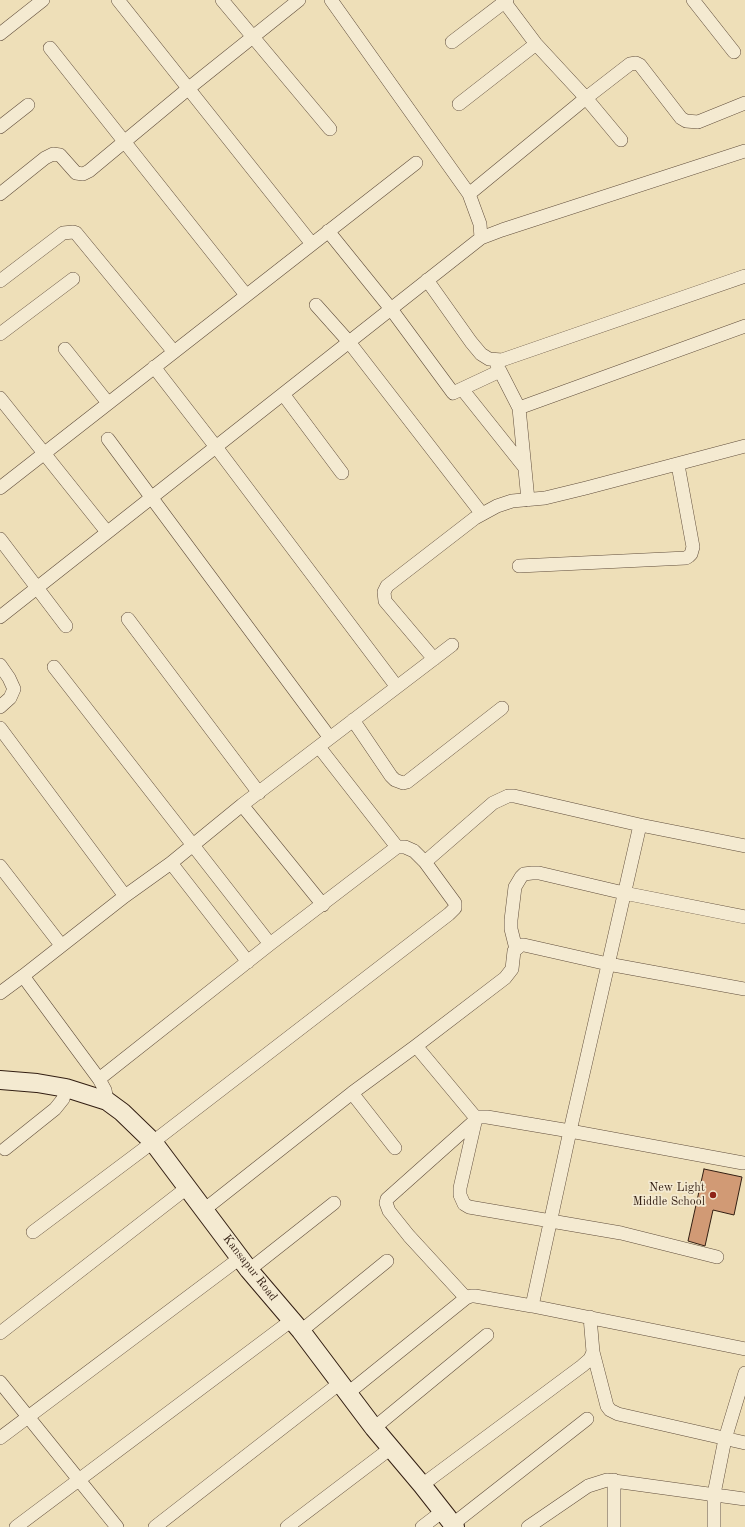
<!DOCTYPE html>
<html>
<head>
<meta charset="utf-8">
<style>
	body { margin:0 }
	canvas { display:block; background:#eedfb8 }
</style>
</head>
<body>
<canvas width="745" height="1527"></canvas>
<script>
const context = document.querySelector('canvas').getContext('2d');
context.lineJoin = 'round';
function paint(path, color) { context.fillStyle = color; context.fill(path, 'evenodd'); }
const toPath = rows => new Path2D(rows.map(r => 'M' + r).join(''));
function strokePath(path, color, width, dash) { context.strokeStyle = color; context.lineWidth = width; context.lineCap = dash ? 'butt' : 'round'; context.setLineDash(dash || []); context.stroke(path); }
function write(font, color, halo, rows, align = 'center') {
  context.font = font + ' "Old Standard TT",serif'; context.lineWidth = 3.5; context.setLineDash([]); context.textBaseline = 'middle'; context.strokeStyle = halo; context.fillStyle = color; for (const [text, x, y, turn = 0] of rows) {
    context.save(); context.translate(x, y); context.rotate((+turn || 0) * Math.PI / 180); context.textAlign = isNaN(turn) ? turn : align; if (halo) context.strokeText(text, 0, 0); context.fillText(text, 0, 0); context.restore();
  }
}
const building = toPath([
	[704,1169,742,1177,734,1215,713,1210,705,1246,688,1241,704,1169]
]);
paint(building, '#d19a75');
strokePath(building, '#321e12', 1);
const street = toPath([
	[118,0,312,244],
	[222,0,330,129],
	[331,0,469,194,480,224,481,238],
	[503,0,536,44,586,98,621,140],
	[693,0,734,52],
	[0,34,43,0],
	[452,42,507,0],
	[50,48,246,295],
	[459,104,536,44],
	[0,127,28,105],
	[0,194,45,158,53,154,60,155,76,173,83,174,89,171,189,88,299,0],
	[469,194,586,98,630,64,636,63,640,65,681,118,686,121,698,122,745,103],
	[328,231,391,309,453,393,500,371],
	[427,280,471,342,481,354,489,359,502,360,745,276],
	[0,281,63,233,73,232,76,233,174,352],
	[316,305,349,342,482,514],
	[0,334,73,279],
	[65,349,108,403],
	[497,365,519,408,528,500],
	[154,367,216,447,397,687],
	[462,389,525,468],
	[283,394,342,473],
	[0,398,107,532],
	[519,408,745,326],
	[108,439,330,738],
	[0,488,416,163],
	[0,539,66,626],
	[519,566,686,558,689,556,691,554,693,547,678,465],
	[0,617,481,238,502,230,745,151],
	[128,619,259,793],
	[434,659,385,601,384,592,387,586,475,518,497,506,512,501,545,498,586,488,745,446],
	[0,665,9,678,14,689,10,698,0,707],
	[54,667,270,944],
	[353,720,391,776,395,780,403,783,407,782,502,708],
	[0,728,125,896],
	[319,747,397,847],
	[242,805,323,905],
	[425,862,493,803,508,796,514,796,640,825,745,846],
	[171,863,248,962],
	[0,866,61,945],
	[516,949,511,929,511,920,515,887,521,877,524,874,532,873,539,873,624,893,745,917],
	[23,976,99,1079,105,1090,107,1101],
	[0,993,23,976,125,896,171,863,242,805,452,645],
	[416,1046,476,1118,460,1188,460,1195,464,1204,469,1207,621,1233,717,1257],
	[352,1093,395,1148],
	[5,1149,55,1109,63,1099,66,1088],
	[205,1209,352,1093,416,1046,505,978,512,969,514,951,521,945,524,945,608,964,745,989],
	[33,1232,153,1142,449,914,455,908,455,903,425,862,414,851,405,847,397,847,270,944,99,1079],
	[249,1270,334,1203],
	[466,1298,409,1236,389,1211,386,1203,387,1199,479,1117,487,1117,570,1131,743,1163],
	[532,1306,570,1131,640,825],
	[301,1331,387,1261],
	[0,1333,188,1187],
	[593,1352,607,1406,610,1410,618,1414,745,1443],
	[0,1382,117,1527],
	[348,1393,466,1298,471,1296,475,1296,532,1306,745,1349],
	[374,1428,487,1335],
	[0,1438,240,1258],
	[614,1480,614,1527],
	[422,1485,582,1366,590,1359,593,1352,590,1317],
	[453,1524,587,1419],
	[16,1527,292,1320],
	[155,1527,340,1383],
	[287,1527,391,1448],
	[422,1527,443,1511],
	[528,1527,588,1486,607,1480,745,1499],
	[714,1527,714,1494,725,1439,745,1373]
]);
const secondary = toPath([
	[0,1080,37,1083,66,1088,107,1101,122,1112,153,1142,249,1270,301,1331,374,1428,422,1485,455,1527]
]);
strokePath(street, '#614e3c', 14);
strokePath(secondary, '#321e12', 20);
strokePath(street, '#f4ead1', 13);
strokePath(secondary, '#f4ead1', 18);
for (const [x, y, r, color] of [
	[713,1195,4,"#8f2418"]
]) { const dot = new Path2D(); dot.arc(x, y, r, 0, 2 * Math.PI); context.fillStyle = color; context.fill(dot); strokePath(dot, '#f4ead1', 1.5); }
write('12px', '#321e12', '#f4ead1', [
	["New Light",705,1188],
	["Middle School",705,1202]
], 'right');
write('12px', '#321e12', '#f4ead1', [
	["Kansapur Road",250,1268,52]
]);
</script>
</body>
</html>
